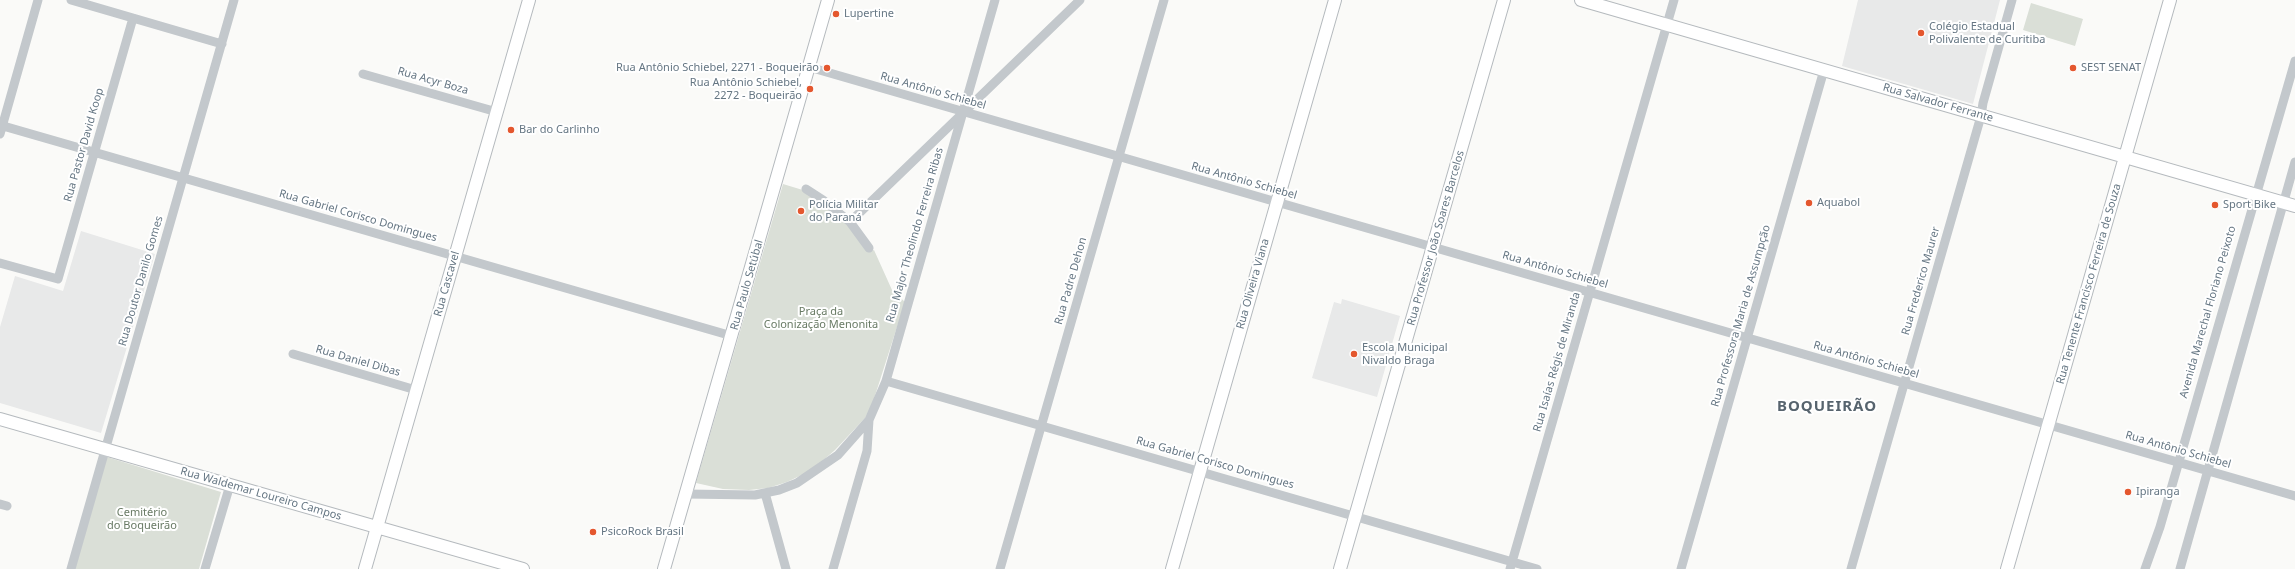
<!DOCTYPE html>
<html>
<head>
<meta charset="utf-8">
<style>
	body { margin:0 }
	canvas { display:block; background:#fafaf8 }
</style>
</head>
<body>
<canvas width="2295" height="569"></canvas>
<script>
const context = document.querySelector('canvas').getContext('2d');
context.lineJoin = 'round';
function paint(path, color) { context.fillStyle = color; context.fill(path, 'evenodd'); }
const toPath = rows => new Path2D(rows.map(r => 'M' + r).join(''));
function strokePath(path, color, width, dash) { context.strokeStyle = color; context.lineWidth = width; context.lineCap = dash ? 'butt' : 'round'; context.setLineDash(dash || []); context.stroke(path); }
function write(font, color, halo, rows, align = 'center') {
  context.font = font + ' "Noto Sans",sans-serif'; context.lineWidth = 4; context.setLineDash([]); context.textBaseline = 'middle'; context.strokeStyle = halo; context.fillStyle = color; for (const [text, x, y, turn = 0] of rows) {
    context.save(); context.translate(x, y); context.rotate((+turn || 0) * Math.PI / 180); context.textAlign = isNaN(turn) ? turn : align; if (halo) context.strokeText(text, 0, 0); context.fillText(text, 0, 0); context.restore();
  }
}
paint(toPath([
	[1858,0,2000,0,1973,104,1842,66],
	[81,231,155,254,101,433,0,403,0,327,15,276,63,291],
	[1342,299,1400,316,1377,397,1312,378,1334,302,1341,304]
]), '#e8e9e9');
paint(toPath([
	[2031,3,2083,19,2075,46,2023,30],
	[783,184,806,191,849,225,869,252,874,250,892,290,905,302,872,405,865,418,835,450,812,470,787,482,768,488,749,490,723,489,696,483],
	[107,457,221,492,199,569,75,569]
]), '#dadfd7');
const major = toPath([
	[1581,0,2295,206],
	[0,419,523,569],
	[365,569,529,0],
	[664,569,828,0],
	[1172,569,1335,0],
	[1340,569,1504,0],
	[2007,569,2170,0]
]);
strokePath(major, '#b5babe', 14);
strokePath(toPath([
	[71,0,222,44],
	[809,67,2295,496],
	[363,74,497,112],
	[0,125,732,336],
	[0,134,38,0],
	[806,189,823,200,850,222,869,248],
	[850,222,1080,0],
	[0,263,58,279,133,18],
	[293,354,416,390],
	[886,381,1537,569],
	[765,493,786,569],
	[686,494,755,495,779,490,797,483,838,455,869,420],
	[0,504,7,506],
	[71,569,234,0],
	[205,569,230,485],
	[833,569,867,451,869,420,886,381,995,0],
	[1000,569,1164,0],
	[1510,569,1674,0],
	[1681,569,1824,70],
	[1851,569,1981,116,1983,103,2012,0],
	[2145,569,2160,527,2295,61],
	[2180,569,2295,162]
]), '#c3c8cc', 9);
strokePath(major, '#fff', 12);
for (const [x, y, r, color] of [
	[836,14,4,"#e4572e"],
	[1921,33,4,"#e4572e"],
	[827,68,4,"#e4572e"],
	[2073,68,4,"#e4572e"],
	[810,89,4,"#e4572e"],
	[511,130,4,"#e4572e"],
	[1809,203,4,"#e4572e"],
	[2215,205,4,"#e4572e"],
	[801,211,4,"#e4572e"],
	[1354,354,4,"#e4572e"],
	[2128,492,4,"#e4572e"],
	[593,532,4,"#e4572e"]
]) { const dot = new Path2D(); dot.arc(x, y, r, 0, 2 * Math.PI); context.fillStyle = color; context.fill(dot); strokePath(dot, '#fff', 1.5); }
write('11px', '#657683', '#fff', [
	["Lupertine",844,14],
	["Colégio Estadual",1929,27],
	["Polivalente de Curitiba",1929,40],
	["Rua Antônio Schiebel, 2271 - Boqueirão",819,68,"right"],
	["SEST SENAT",2081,68],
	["Rua Antônio Schiebel,",802,83,"right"],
	["2272 - Boqueirão",802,96,"right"],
	["Bar do Carlinho",519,130],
	["Aquabol",1817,203],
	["Polícia Militar",809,205],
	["do Paraná",809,218],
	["Sport Bike",2223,205],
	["Escola Municipal",1362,348],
	["Nivaldo Braga",1362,361],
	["Ipiranga",2136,492],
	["PsicoRock Brasil",601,532]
], 'left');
write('11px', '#657683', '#fff', [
	["Rua Acyr Boza",433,81,16],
	["Rua Antônio Schiebel",933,91,16],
	["Rua Salvador Ferrante",1938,103,16],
	["Rua Pastor David Koop",84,145,-74],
	["Rua Antônio Schiebel",1244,181,16],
	["Rua Gabriel Corisco Domingues",358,216,16],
	["Rua Major Theolindo Ferreira Ribas",915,235,-74],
	["Rua Professor João Soares Barcelos",1436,238,-74],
	["Rua Antônio Schiebel",1555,270,16],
	["Rua Doutor Danilo Gomes",141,281,-74],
	["Rua Padre Dehon",1071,281,-74],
	["Rua Frederico Maurer",1921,281,-74],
	["Rua Cascavel",447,284,-74],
	["Rua Oliveira Viana",1253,284,-74],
	["Rua Tenente Francisco Ferreira de Souza",2089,284,-74],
	["Rua Paulo Setúbal",747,285,-74],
	["Avenida Marechal Floriano Peixoto",2208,312,-74],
	["Rua Professora Maria de Assumpção",1741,316,-74],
	["Rua Antônio Schiebel",1866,360,16],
	["Rua Daniel Dibas",358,361,16],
	["Rua Isaías Régis de Miranda",1557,362,-74],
	["Rua Antônio Schiebel",2178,450,16],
	["Rua Gabriel Corisco Domingues",1215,463,16],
	["Rua Waldemar Loureiro Campos",261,494,16]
]);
write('11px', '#687a64', '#fff', [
	["Praça da",821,312],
	["Colonização Menonita",821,325],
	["Cemitério",142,513],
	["do Boqueirão",142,526]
]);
context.letterSpacing = '1px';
write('bold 15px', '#57646e', '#fff', [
	["BOQUEIRÃO",1827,407]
]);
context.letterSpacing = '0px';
</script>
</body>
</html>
